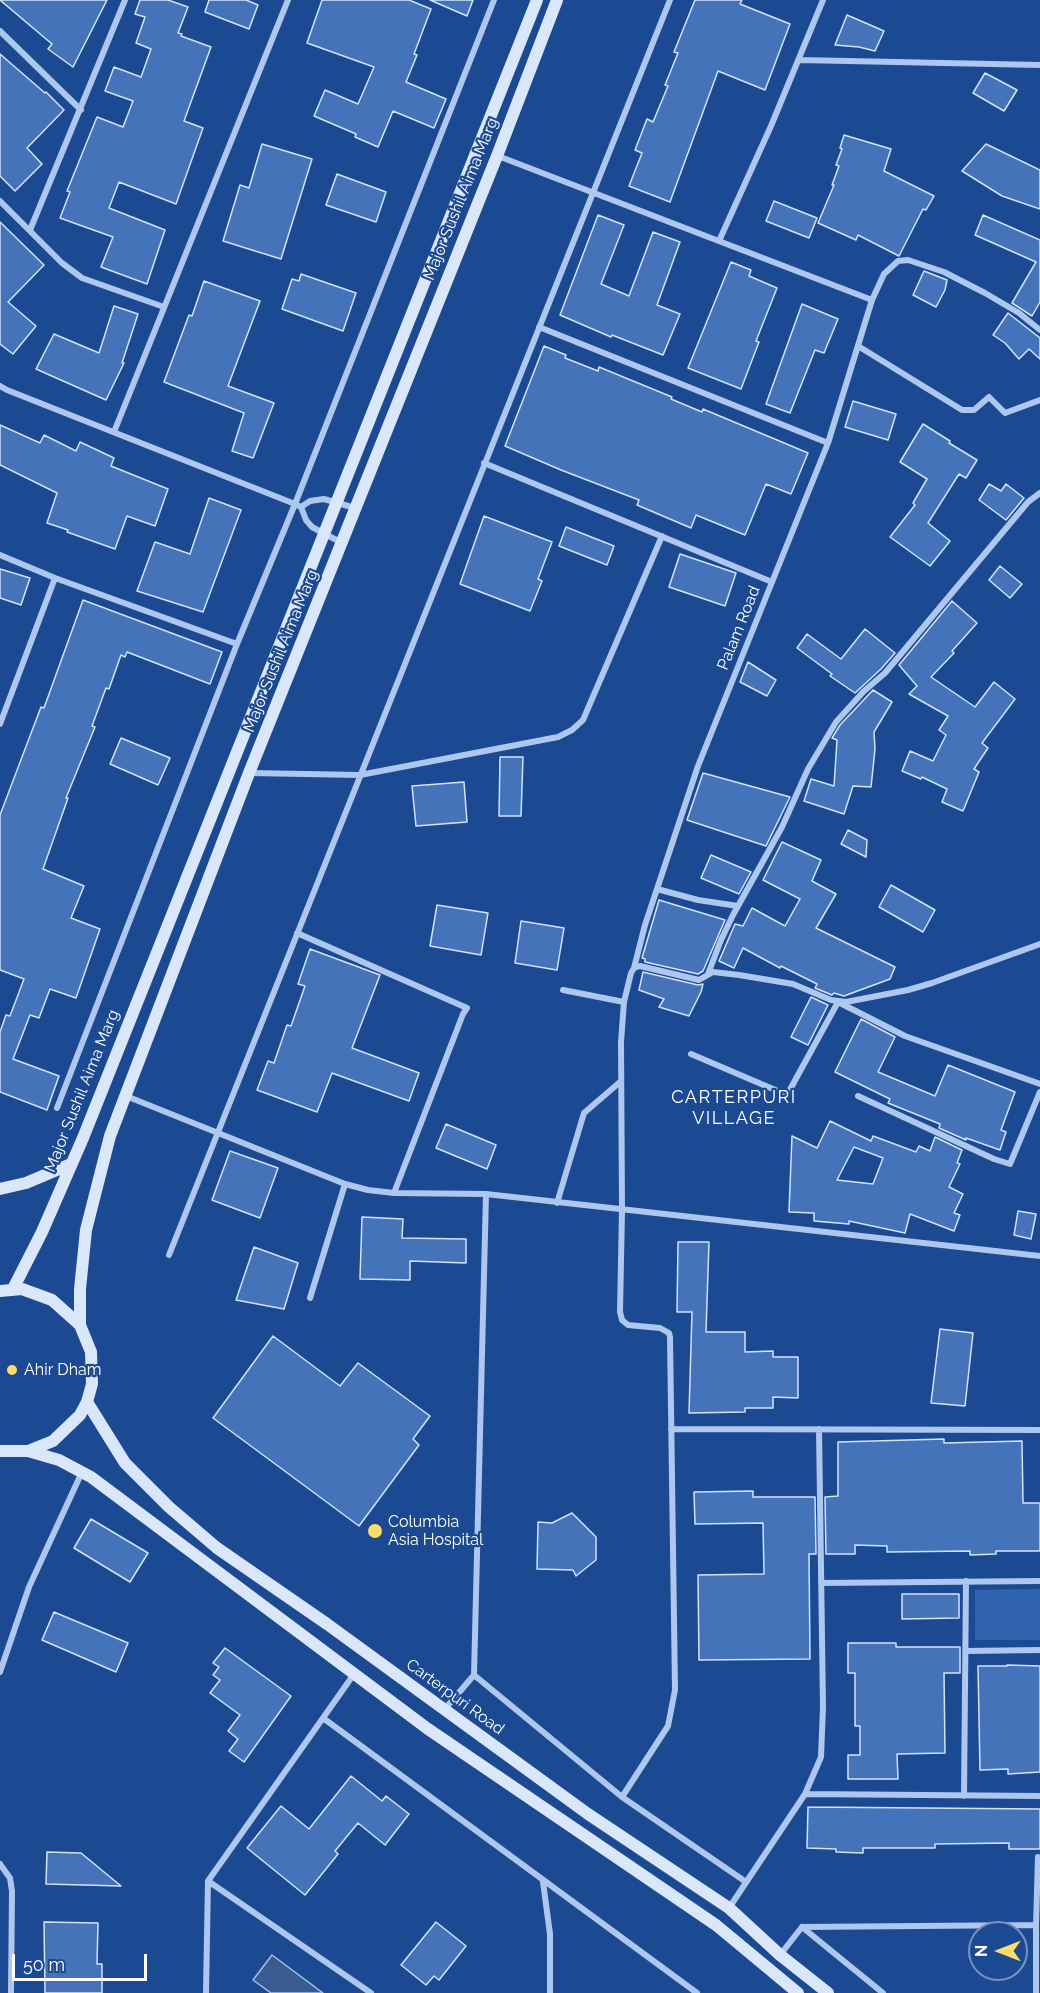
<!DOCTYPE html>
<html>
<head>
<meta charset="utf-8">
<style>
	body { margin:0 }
	#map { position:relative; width:1040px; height:1993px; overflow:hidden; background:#1c4a92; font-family:Raleway,sans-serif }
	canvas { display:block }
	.north { position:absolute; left:968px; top:1921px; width:60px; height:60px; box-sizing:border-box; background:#1c4a92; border:2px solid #7792be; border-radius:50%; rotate:270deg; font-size:16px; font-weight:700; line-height:24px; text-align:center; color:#fff }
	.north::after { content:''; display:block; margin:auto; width:21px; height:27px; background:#ffdb6a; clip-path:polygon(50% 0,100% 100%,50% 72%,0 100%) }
	.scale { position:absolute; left:12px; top:1954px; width:135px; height:27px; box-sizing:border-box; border:3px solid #fff; border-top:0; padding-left:8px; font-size:18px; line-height:21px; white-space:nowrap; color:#fff; -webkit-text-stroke:4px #1c4a92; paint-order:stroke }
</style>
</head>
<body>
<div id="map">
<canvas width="1040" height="1993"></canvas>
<div class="north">N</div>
<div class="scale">50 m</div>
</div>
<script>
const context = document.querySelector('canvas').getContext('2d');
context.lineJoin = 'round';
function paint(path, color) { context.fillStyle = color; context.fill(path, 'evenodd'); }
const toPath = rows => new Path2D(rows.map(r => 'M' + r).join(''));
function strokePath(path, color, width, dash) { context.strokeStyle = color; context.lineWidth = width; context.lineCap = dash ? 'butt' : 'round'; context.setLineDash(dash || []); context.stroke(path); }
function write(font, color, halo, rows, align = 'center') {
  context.font = font + ' Raleway,sans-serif'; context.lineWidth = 4.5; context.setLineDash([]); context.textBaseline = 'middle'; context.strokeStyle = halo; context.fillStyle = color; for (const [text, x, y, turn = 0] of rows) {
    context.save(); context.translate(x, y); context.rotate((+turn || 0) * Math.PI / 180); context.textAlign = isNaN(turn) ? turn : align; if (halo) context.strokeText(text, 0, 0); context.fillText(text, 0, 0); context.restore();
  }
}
paint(toPath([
	[1040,1589,1040,1640,975,1640,975,1590]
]), '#2f63b0');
const water = toPath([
	[272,1955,323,1993,271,1993,253,1980,272,1955]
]);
paint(water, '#3b5b90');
strokePath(water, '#a0c1f0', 1.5);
const building = toPath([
	[0,0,107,0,73,67,48,49,52,44,0,0],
	[140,0,168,0,188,7,178,33,182,34,181,36,211,47,184,121,203,128,176,204,119,182,109,208,165,230,147,284,101,267,113,237,60,218,70,192,67,191,97,117,123,127,133,101,105,91,114,67,141,77,151,49,136,43,145,17,135,14,140,0],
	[209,0,246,0,258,5,249,29,205,12,209,0],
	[322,0,409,0,431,9,414,54,417,55,406,82,446,99,434,128,393,111,378,147,355,137,356,134,314,116,325,90,358,104,374,67,307,43,322,0],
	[430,0,473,0,467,16,430,0],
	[695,0,742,0,740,4,790,24,765,90,718,71,670,202,629,186,642,153,635,150,647,119,653,122,668,86,665,85,678,53,674,52,695,0],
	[847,15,884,31,875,51,859,47,835,45,847,15],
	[0,54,45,93,46,92,64,110,27,148,42,164,15,191,0,176,0,54],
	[985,73,1017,90,1004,111,973,93,985,73],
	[844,135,891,149,884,171,934,196,926,210,923,209,899,256,858,235,856,240,818,223,834,185,832,185,839,166,836,165,842,149,840,148,844,135],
	[262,144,312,159,281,259,223,241,240,185,249,188,262,144],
	[986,144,1040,170,1040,209,1002,196,962,171,986,144],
	[337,174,386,192,376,222,326,205,337,174],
	[774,201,817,218,809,238,766,221,774,201],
	[598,215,624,225,601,284,629,296,653,232,680,242,657,305,680,314,663,355,612,335,611,337,560,315,598,215],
	[983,215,1040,240,1040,302,1032,316,1012,303,1036,262,975,235,983,215],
	[0,222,44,265,8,302,36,326,13,354,0,344,0,222],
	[731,262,751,270,749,276,777,288,756,341,759,342,741,389,688,368,731,262],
	[924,271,947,280,945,290,936,307,913,295,924,271],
	[301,274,356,293,343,331,282,309,292,279,299,281,301,274],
	[204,281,260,301,228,386,274,403,253,458,232,451,244,413,164,382,189,315,192,316,204,281],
	[802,304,838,319,824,353,815,350,790,413,766,404,802,304],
	[114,306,138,314,122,363,124,363,106,400,36,369,54,334,99,353,114,306],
	[1008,313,1040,338,1040,359,1029,349,1019,359,1005,343,993,335,1008,313],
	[544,346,566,355,565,358,598,371,599,367,672,397,671,399,702,412,703,409,808,453,791,494,766,484,745,535,696,515,691,528,637,505,639,500,561,470,505,446,544,346],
	[853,401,896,414,888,440,845,427,853,401],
	[923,424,950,441,949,443,977,460,966,478,959,474,928,523,950,541,930,566,890,537,915,505,913,503,927,479,900,462,923,424],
	[0,425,40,443,44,435,76,451,80,442,114,458,111,466,168,489,155,526,127,516,115,549,67,532,68,530,47,523,57,493,0,465,0,425],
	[989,484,1001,491,1006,484,1024,498,1006,520,979,500,989,484],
	[209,498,241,510,203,612,137,591,155,542,190,554,209,498],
	[484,516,552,542,538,579,542,581,530,611,460,584,484,516],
	[566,527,614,546,607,565,559,546,566,527],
	[680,554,736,573,725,606,669,587,680,554],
	[1000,566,1022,584,1010,598,989,580,1000,566],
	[0,569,30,578,21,605,0,598,0,569],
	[83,600,222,652,210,684,127,652,125,657,121,655,109,689,106,688,92,726,95,727,66,798,68,798,43,869,84,886,71,918,100,929,76,998,50,989,39,1018,30,1015,13,1059,59,1076,47,1110,0,1092,0,1032,6,1015,10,1016,24,979,0,970,0,815,41,707,44,708,83,600],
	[952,601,977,623,952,651,954,653,931,677,975,707,994,682,1015,699,982,743,988,748,974,769,979,772,963,811,942,802,947,789,922,777,921,779,902,771,910,751,933,761,946,735,939,730,948,716,909,694,917,686,899,665,952,601],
	[865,629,895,653,881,669,855,693,830,676,832,674,797,648,807,634,841,659,865,629],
	[748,662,776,680,767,696,740,682,748,662],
	[873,690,892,702,874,732,875,749,871,787,853,786,844,814,804,801,811,779,834,786,837,740,832,738,840,725,873,690],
	[121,738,170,758,158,785,110,764,121,738],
	[500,757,523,757,521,816,499,816,500,757],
	[703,773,790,797,766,846,687,820,703,773],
	[464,782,467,822,416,826,412,786,464,782],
	[848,830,867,840,866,857,841,844,848,830],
	[782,842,821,860,812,881,836,894,816,928,895,967,890,979,844,996,834,993,832,995,815,988,817,984,781,966,780,968,743,948,734,968,719,961,735,924,743,926,752,908,785,926,800,899,763,880,782,842],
	[711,855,751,872,739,894,701,878,711,855],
	[891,885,935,910,923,932,879,907,891,885],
	[659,900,725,920,703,971,698,974,645,962,645,959,642,958,659,900],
	[437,905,488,913,481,955,430,946,437,905],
	[521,921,564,928,557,970,515,963,521,921],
	[310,949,380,975,352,1048,419,1073,409,1101,332,1073,317,1112,257,1090,268,1061,274,1063,287,1025,291,1026,305,986,298,984,310,949],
	[643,972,698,985,703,984,701,992,689,1016,659,1007,664,999,639,990,643,972],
	[811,997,828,1005,808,1045,791,1037,811,997],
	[861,1019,895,1037,878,1072,935,1096,948,1065,1015,1092,1001,1130,1006,1132,1000,1150,966,1138,966,1140,939,1128,940,1124,888,1103,890,1099,835,1072,861,1019],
	[830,1121,871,1141,873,1136,916,1152,919,1146,930,1151,935,1137,962,1150,957,1163,960,1164,949,1187,963,1194,954,1213,960,1215,954,1231,910,1214,905,1233,849,1221,849,1224,814,1221,814,1213,789,1212,792,1136,817,1148,830,1121],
	[854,1147,883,1158,873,1184,837,1180,854,1147],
	[446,1124,496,1145,487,1169,436,1148,446,1124],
	[230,1151,278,1168,260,1218,212,1200,230,1151],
	[1018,1211,1036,1214,1031,1239,1014,1235,1018,1211],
	[362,1217,403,1219,402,1238,466,1239,466,1263,410,1261,410,1280,360,1279,362,1217],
	[678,1242,709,1242,706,1332,745,1332,745,1352,773,1351,773,1357,798,1357,798,1398,773,1397,773,1408,745,1408,745,1412,689,1413,692,1312,677,1312,678,1242],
	[254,1247,298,1263,284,1309,236,1300,254,1247],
	[940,1329,973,1333,965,1406,931,1403,940,1329],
	[273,1336,340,1386,358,1363,430,1416,413,1439,419,1445,359,1526,213,1418,273,1336],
	[944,1439,944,1443,1022,1441,1023,1503,1040,1503,1040,1551,996,1551,996,1554,970,1555,970,1551,887,1552,887,1546,855,1545,855,1554,826,1554,825,1497,838,1496,838,1442,944,1439],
	[753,1491,753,1497,815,1497,816,1554,809,1554,810,1659,699,1660,698,1575,764,1574,763,1523,695,1524,694,1492,753,1491],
	[572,1513,596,1537,596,1560,576,1576,573,1570,537,1569,538,1522,552,1523,572,1513],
	[91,1519,148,1553,130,1582,74,1548,91,1519],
	[902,1594,959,1594,959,1618,902,1619,902,1594],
	[54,1612,128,1643,116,1672,42,1640,54,1612],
	[848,1643,896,1643,896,1647,960,1647,960,1673,944,1673,945,1753,897,1754,898,1779,848,1779,848,1755,860,1755,860,1726,855,1726,855,1673,848,1673,848,1643],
	[225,1648,291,1696,244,1762,229,1751,238,1739,228,1731,240,1715,210,1693,220,1680,213,1675,219,1667,213,1663,225,1648],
	[1007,1665,1040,1666,1040,1772,1008,1774,1008,1769,980,1770,978,1666,1007,1666,1007,1665],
	[351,1776,382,1801,386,1796,409,1814,385,1845,358,1823,335,1851,338,1854,305,1895,247,1848,281,1806,309,1829,351,1776],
	[808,1807,1040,1809,1040,1849,1009,1849,1009,1843,935,1844,935,1848,863,1848,863,1853,836,1852,836,1849,807,1848,808,1807],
	[47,1852,81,1853,121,1886,46,1884,47,1852],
	[44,1922,98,1923,97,1964,102,1964,102,1993,45,1993,44,1922],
	[436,1922,466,1946,439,1980,434,1976,426,1985,401,1965,436,1922]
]);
paint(building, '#4473b9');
strokePath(building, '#d3e3fa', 1.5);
strokePath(toPath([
	[0,31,81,110],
	[799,60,1040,65],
	[498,156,872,300],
	[0,201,62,263,82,278,164,307],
	[30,230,125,0],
	[719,241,771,126,823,0],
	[539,327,828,443],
	[858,346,962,410,974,410,989,397,1005,413,1040,400],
	[0,386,7,390,295,504,301,507,306,520,312,527,342,543],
	[114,432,288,0],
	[484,463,772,582],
	[301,507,310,501,324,499,355,508],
	[0,555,55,578,237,644],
	[0,724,55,578],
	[250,773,360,775,558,737,572,730,583,720,662,536],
	[657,889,698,900,738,906],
	[297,933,467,1008,463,1014,394,1193],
	[634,968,645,925,698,766,828,443,872,300,884,274,898,261,908,260,944,272,985,293,1019,313,1040,330],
	[708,974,721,940,733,915,782,827,808,769,836,722,864,691,885,673,1028,502,1040,493],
	[563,990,624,1002],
	[691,1054,787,1095,838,1002,905,1036,1040,1084],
	[126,1096,345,1184,368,1190,394,1193,486,1194,1040,1256],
	[858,1096,994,1159,1010,1164,1040,1092],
	[57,1108,237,644,295,504,494,0],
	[557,1203,584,1113,620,1082],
	[169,1255,670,0],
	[310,1298,345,1184],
	[671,1429,1040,1430],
	[821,1583,1040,1581],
	[966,1651,1040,1650],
	[0,1672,29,1587,82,1472],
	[474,1675,622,1797,746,1882],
	[444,1710,474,1675,486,1194],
	[323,1718,697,1993],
	[805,1794,1040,1796],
	[964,1796,966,1581],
	[622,1797,668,1726,675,1690,670,1337,669,1333,660,1328,628,1325,622,1320,620,1312,622,1210,621,1042,624,1002,631,973,634,968,640,966,699,980,713,972,739,975,793,984,831,1000,846,1002,908,990,932,983,1040,944],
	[0,1864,10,1878,12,1891,11,1993],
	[208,1881,371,1993],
	[543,1882,550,1934,550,1993],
	[729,1908,805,1794,821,1757,823,1707,819,1429],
	[1036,1925,1038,1857],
	[802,1927,1036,1925,1036,1993],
	[802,1927,883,1993],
	[780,1955,802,1927],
	[206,1993,208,1881,354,1674]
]), '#adc7ee', 6);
strokePath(toPath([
	[0,1189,26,1183,71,1164],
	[13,1289,42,1232,83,1138,537,0],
	[0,1291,22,1289,52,1300,80,1325,91,1352,92,1384,87,1402,80,1415,53,1441,28,1451,0,1451],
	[80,1325,80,1289,86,1230,110,1136,249,773,497,156,557,0],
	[87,1402,125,1463,169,1507,217,1548,327,1624,588,1814,729,1908,780,1955,828,1993],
	[28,1451,59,1460,91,1477,428,1729,716,1925,798,1993]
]), '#dae6fa', 12);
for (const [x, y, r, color] of [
	[12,1370,6,"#ffdb6a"],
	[375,1531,8,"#ffdb6a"]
]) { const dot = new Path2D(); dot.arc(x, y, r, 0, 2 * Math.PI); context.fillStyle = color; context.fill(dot); strokePath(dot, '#1c4a92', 2); }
write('16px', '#fff', '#1c4a92', [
	["Major Sushil Aima Marg",461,199,-68],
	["Palam Road",739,628,-68],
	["Major Sushil Aima Marg",281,651,-68],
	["Major Sushil Aima Marg",82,1091,-68],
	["Carterpuri Road",455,1697,36]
]);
write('16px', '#fff', '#1c4a92', [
	["Ahir Dham",24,1370],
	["Columbia",388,1522],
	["Asia Hospital",388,1540]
], 'left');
context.letterSpacing = '1.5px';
write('18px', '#fff', '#1c4a92', [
	["CARTERPURI",734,1098],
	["VILLAGE",734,1119]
]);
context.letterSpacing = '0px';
</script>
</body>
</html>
